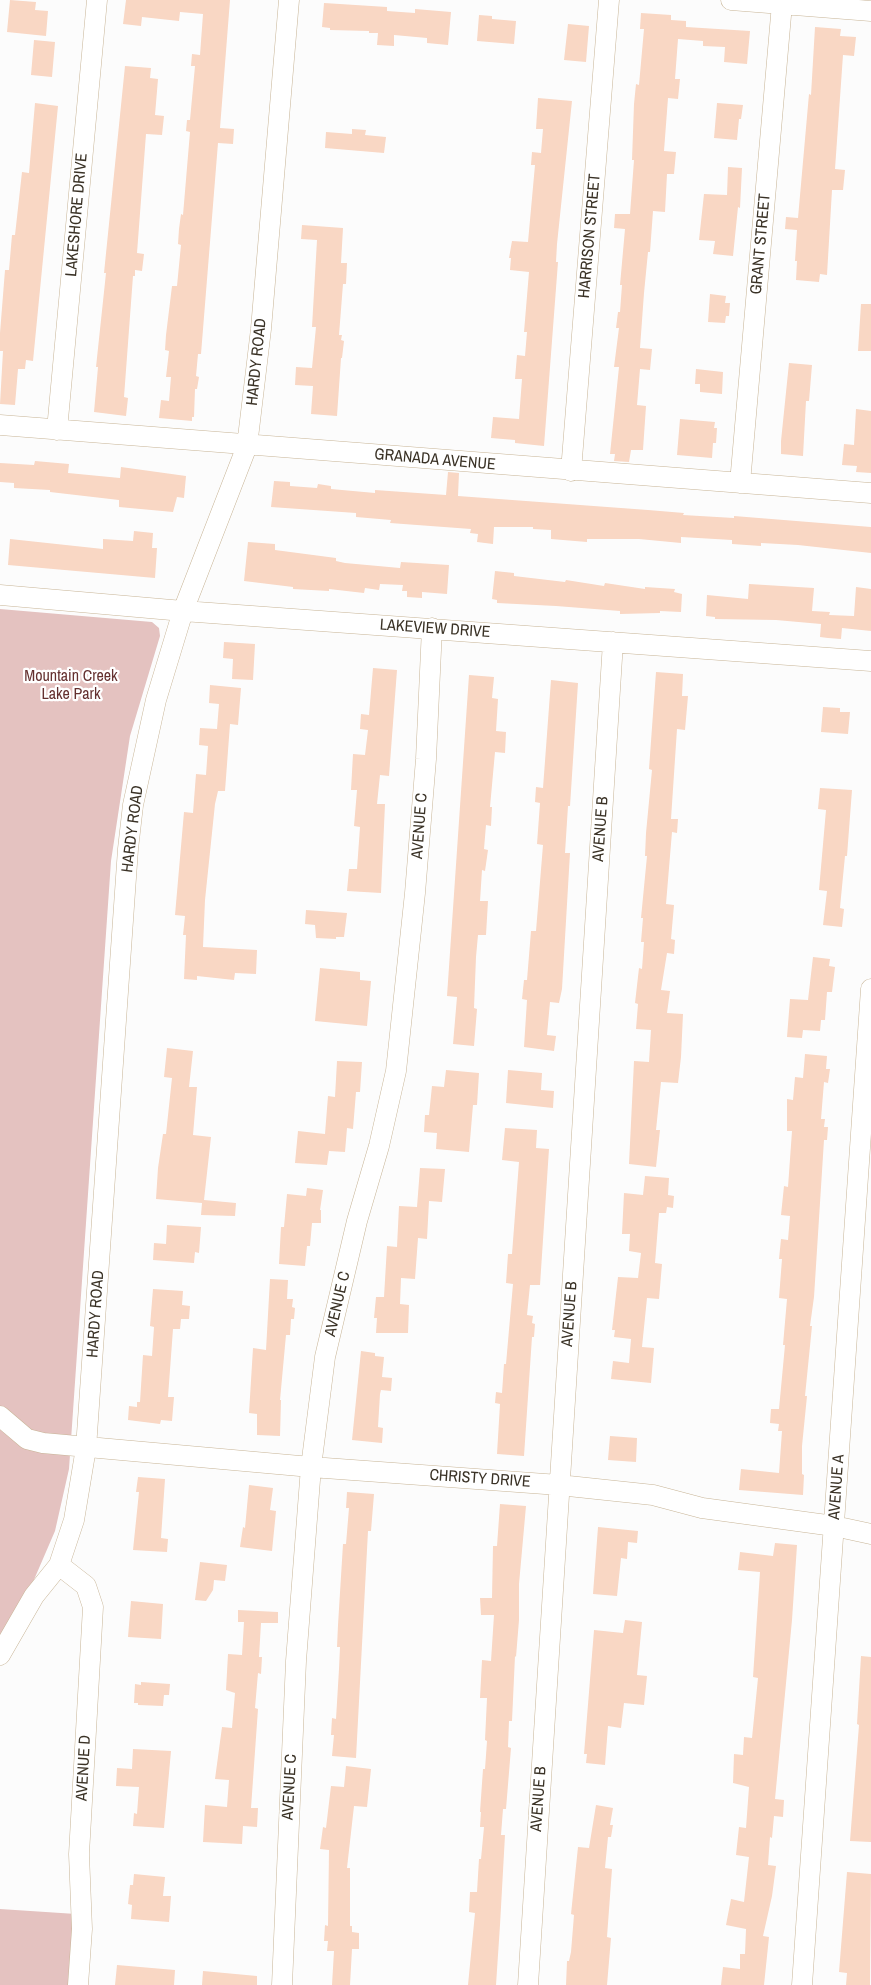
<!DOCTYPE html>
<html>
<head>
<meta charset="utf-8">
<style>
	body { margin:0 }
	canvas { display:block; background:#fcfcfc }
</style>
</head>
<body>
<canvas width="871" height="1985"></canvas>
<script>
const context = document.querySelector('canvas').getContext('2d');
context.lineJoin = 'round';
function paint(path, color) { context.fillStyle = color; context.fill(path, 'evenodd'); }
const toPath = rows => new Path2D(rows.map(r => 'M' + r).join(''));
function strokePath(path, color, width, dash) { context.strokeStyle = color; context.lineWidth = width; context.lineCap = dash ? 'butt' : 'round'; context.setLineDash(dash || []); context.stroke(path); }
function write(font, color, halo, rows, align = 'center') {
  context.font = font + ' "Archivo Narrow",sans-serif'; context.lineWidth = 4.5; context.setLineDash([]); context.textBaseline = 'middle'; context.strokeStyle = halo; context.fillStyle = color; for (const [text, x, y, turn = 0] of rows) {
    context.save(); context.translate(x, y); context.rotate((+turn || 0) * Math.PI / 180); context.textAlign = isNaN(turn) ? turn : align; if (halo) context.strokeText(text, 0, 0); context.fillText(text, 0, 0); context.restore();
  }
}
paint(toPath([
	[0,609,152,622,159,628,160,636,130,736,111,861,69,1469,55,1531,33,1582,0,1641],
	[0,1909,76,1914,69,1985,0,1985]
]), '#e4c2c0');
paint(toPath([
	[10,0,36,2,35,10,48,11,46,36,7,32],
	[126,0,230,0,220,128,234,129,233,144,218,143,201,354,198,354,196,376,199,377,197,389,195,389,194,417,192,417,192,421,159,418,161,400,169,401,171,377,166,377,169,351,165,350,166,335,172,286,177,286,181,245,178,244,179,229,181,214,183,215,190,132,186,131,187,120,190,120,195,66,191,66,192,54,200,55,203,14,180,12,179,21,142,17,141,26,123,24],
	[324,3,387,7,387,11,415,13,415,9,451,12,448,45,427,43,427,38,394,35,394,46,377,45,378,33,369,33,369,31,330,30,330,28,322,27],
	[641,13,671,15,671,20,686,21,686,27,750,31,747,64,724,62,725,47,703,46,703,41,678,39,675,79,680,79,678,99,668,98,664,151,676,152,674,174,667,174,665,212,653,211,650,252,648,252,644,293,640,348,652,349,650,370,640,369,637,405,646,406,643,450,631,450,629,462,614,461,615,454,610,454,619,367,614,367,619,328,616,328,618,312,620,312,622,285,620,285,625,229,614,228,615,214,630,214,634,160,632,160,634,104,636,84,639,85,644,29,640,29],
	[479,15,492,16,492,19,516,21,514,44,477,41],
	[568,24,589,26,586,62,564,60],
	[815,27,841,29,840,36,856,37,854,56,843,55,835,169,845,170,843,190,832,190,827,275,820,274,819,282,796,280,797,261,795,261,797,230,785,229,786,217,798,218,809,94,811,95],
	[34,40,55,42,52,77,31,75],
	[125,66,151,68,150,78,158,79,155,115,164,116,162,135,146,134,137,253,144,254,142,271,135,270,135,276,133,276,124,397,128,398,126,416,94,412,98,367,96,367,106,273,104,273],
	[538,98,572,101,557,244,556,262,558,262,544,446,515,443,515,440,491,438,493,417,519,419,522,379,515,379,517,355,525,356,527,332,524,332,529,272,510,270,511,258,509,258,512,241,528,242,535,165,531,165,532,152,541,153,543,129,536,129],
	[35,103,58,106,33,361,26,360,25,369,18,369,15,405,0,404,3,351,0,351,0,333,5,270,9,270,12,235,15,235,22,172,29,173],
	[717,103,743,105,741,119,739,119,737,140,714,138],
	[352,129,366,130,365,135,386,137,384,153,325,148,326,132,352,134],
	[728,167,742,168,740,208,738,207,733,256,713,254,715,241,699,240,704,194,727,195],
	[302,225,343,228,341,263,347,263,346,284,343,284,339,335,342,335,341,340,344,341,342,358,341,358,337,416,311,414,313,386,295,385,296,367,312,368,316,327,312,327,317,240,301,239],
	[710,294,726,296,725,303,730,303,729,316,726,316,725,323,708,322],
	[861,304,871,304,871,351,858,351],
	[789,363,812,365,809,401,806,401,803,456,781,454,781,441],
	[696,369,723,372,722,394,700,392,700,384,695,384],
	[856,409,871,411,871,473,856,472,857,466,842,465,844,444,854,445],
	[680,419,715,422,714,428,717,428,716,443,713,443,712,458,677,455],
	[35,461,69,464,68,473,120,478,121,467,186,476,184,498,177,497,173,512,119,507,119,500,50,492,50,490,14,488,14,483,0,482,0,463,34,465],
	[448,472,459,473,458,496,648,510,684,513,683,515,734,518,734,516,871,527,871,553,798,545,761,543,761,546,732,544,732,540,681,537,681,543,639,539,587,539,587,542,551,539,551,530,533,529,533,527,494,527,493,544,477,542,478,534,470,533,471,529,390,523,391,520,356,517,356,513,271,507,274,481,290,482,290,486,317,488,318,484,331,486,331,489,375,493,375,490,446,495],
	[134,531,153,533,152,548,157,548,155,578,8,565,10,539,103,549,103,539,133,541],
	[248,542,275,544,275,550,336,558,336,561,345,563,400,568,401,562,449,565,447,594,422,592,422,598,407,597,407,591,402,591,403,585,380,584,379,590,365,588,364,593,329,589,329,591,293,589,293,587,244,581],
	[495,571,514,573,514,576,565,582,566,580,604,586,605,583,645,589,645,587,675,589,674,592,682,594,681,612,660,611,660,613,620,614,620,611,556,606,497,603,497,600,492,599],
	[749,584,814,588,812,611,830,612,829,615,854,616,856,587,871,589,871,631,842,628,841,639,828,638,820,637,821,624,776,620,715,619,715,617,706,616,707,595,748,599],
	[224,642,255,644,253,680,232,679,233,659,223,658],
	[373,668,397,670,389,776,380,775,377,804,385,804,381,893,347,891,349,869,357,869,360,827,354,826,357,790,351,790,353,754,365,755,368,730,360,729,361,714,369,715],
	[656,672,683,674,682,696,688,696,685,730,677,729,671,819,678,819,677,833,672,832,666,904,674,905,671,939,675,940,674,954,667,953,661,990,670,991,667,1013,683,1014,681,1057,678,1083,661,1082,656,1130,660,1130,656,1167,629,1164,634,1061,649,1062,651,1030,636,1029,638,1004,635,1003,639,968,642,969,644,942,641,942,643,918,641,918,647,856,645,856,646,833,652,770,649,769],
	[469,675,494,677,492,698,498,699,496,731,506,732,505,753,495,752,490,807,492,807,491,826,486,825,484,849,488,850,485,871,482,870,480,901,488,901,486,935,478,935,476,957,474,1008,477,1009,474,1046,453,1044,457,997,447,996],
	[551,680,578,683,570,806,568,806,565,853,570,853,562,989,559,1003,550,1002,547,1035,556,1036,554,1051,524,1047,527,1000,522,999,524,980,527,980,531,931,536,931,543,845,537,844,540,803,535,802,536,787,543,788],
	[210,685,241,688,238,725,230,724,225,791,218,791,215,804,205,900,203,947,257,950,256,974,235,973,234,980,197,976,197,980,184,979,186,935,183,935,185,916,175,915,184,812,193,813,196,774,206,775,208,746,199,745,200,728,217,729,219,704,209,703],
	[823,707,840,708,840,712,850,712,848,734,821,732],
	[820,788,852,790,847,856,845,856,841,897,840,908,844,909,842,927,823,925,827,891,819,890,826,810,818,809],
	[306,910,347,913,344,937,336,937,336,939,316,938,315,925,305,924],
	[813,957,830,959,829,966,835,967,832,992,827,992,825,1020,821,1020,820,1031,803,1030,802,1038,787,1037,790,999,808,1000],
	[320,968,360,972,360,980,371,981,367,1026,315,1021],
	[167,1048,193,1051,189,1087,197,1087,193,1135,211,1137,204,1200,236,1203,235,1216,201,1215,202,1203,156,1199,158,1168,163,1134,166,1134,172,1078,164,1077],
	[805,1054,827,1056,826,1069,830,1069,828,1083,824,1082,821,1119,825,1119,824,1127,828,1127,827,1140,824,1140,814,1297,810,1326,812,1326,805,1396,807,1396,802,1446,802,1474,804,1475,803,1495,739,1490,741,1469,779,1473,782,1431,778,1431,779,1424,770,1423,771,1409,779,1409,785,1345,783,1345,787,1299,779,1298,782,1259,779,1259,781,1239,788,1240,790,1216,781,1215,784,1186,788,1187,792,1131,787,1131,787,1099,793,1100,795,1077,803,1078],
	[337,1061,362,1062,360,1092,356,1092,353,1129,347,1128,345,1152,329,1151,327,1165,295,1163,298,1131,325,1134,328,1096,335,1097],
	[446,1070,479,1073,477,1105,473,1105,469,1152,436,1149,437,1133,424,1132,425,1115,429,1115,432,1086,444,1087],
	[508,1070,542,1073,541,1090,554,1091,553,1108,506,1103],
	[505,1128,537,1130,536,1148,549,1149,540,1285,530,1285,527,1315,533,1316,532,1323,535,1324,534,1337,532,1337,524,1456,497,1454,500,1404,495,1403,496,1392,502,1393,504,1364,506,1364,513,1284,506,1283,508,1254,512,1254,519,1162,502,1160],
	[420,1168,445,1169,442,1202,429,1201,427,1239,418,1238,415,1279,401,1278,400,1304,409,1305,408,1333,376,1333,377,1318,374,1318,376,1297,384,1297,387,1246,397,1247,399,1206,417,1207],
	[645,1176,669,1178,668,1195,674,1196,673,1208,667,1207,666,1213,659,1213,655,1263,662,1264,659,1299,647,1298,642,1347,654,1348,651,1383,611,1379,613,1361,629,1363,631,1339,614,1337,615,1330,612,1330,618,1277,638,1278,641,1253,629,1251,630,1234,622,1234,624,1193,643,1195],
	[307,1188,323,1190,320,1210,321,1210,321,1223,312,1223,310,1246,307,1246,305,1266,279,1264,281,1227,284,1227,287,1194,306,1196],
	[167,1225,201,1227,199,1253,195,1252,194,1263,153,1260,154,1243,166,1244],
	[270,1279,288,1280,287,1299,293,1299,292,1307,295,1308,294,1319,291,1319,290,1335,286,1335,280,1400,281,1400,280,1436,257,1435,257,1414,249,1413,253,1348,266,1350],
	[153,1289,183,1291,182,1305,190,1306,189,1319,181,1319,180,1329,173,1329,168,1397,174,1397,172,1421,161,1420,160,1424,128,1420,129,1406,137,1407,137,1402,140,1402,143,1355,152,1356,154,1327,150,1326],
	[361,1351,375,1353,375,1356,384,1357,382,1377,392,1378,391,1391,381,1390,380,1394,378,1427,383,1428,382,1443,352,1440],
	[610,1436,637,1438,636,1462,608,1460],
	[138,1477,165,1479,161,1538,168,1539,167,1552,133,1550,139,1492,136,1492],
	[249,1485,273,1488,270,1510,276,1511,272,1551,240,1547,243,1527,245,1528],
	[347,1492,374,1494,371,1531,368,1531,356,1758,332,1756,334,1735,331,1735,332,1718,336,1719,339,1669,340,1647,337,1647,338,1625,343,1544,346,1544,349,1508,346,1508],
	[500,1504,526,1506,519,1584,519,1620,516,1657,515,1656,512,1721,509,1721,508,1747,511,1748,506,1809,503,1809,501,1835,505,1835,500,1925,496,1985,468,1985,475,1913,469,1912,470,1892,477,1892,479,1859,481,1859,484,1827,480,1827,481,1812,480,1812,483,1769,485,1769,487,1741,485,1740,487,1698,480,1698,482,1660,491,1661,494,1615,481,1615,480,1598,492,1598,493,1546,497,1546],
	[598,1527,638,1531,637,1543,628,1542,627,1559,621,1558,617,1596,593,1594],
	[775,1543,797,1545,792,1620,775,1799,784,1800,783,1817,774,1816,772,1838,770,1837,768,1865,776,1866,772,1896,763,1936,769,1937,764,1985,721,1985,723,1967,740,1969,740,1954,745,1954,746,1929,726,1925,731,1899,744,1902,749,1857,736,1855,739,1827,746,1828,749,1787,733,1783,734,1754,743,1755,744,1737,752,1738,758,1678,753,1677,760,1572,738,1570,740,1552,773,1556],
	[200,1562,227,1565,225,1581,214,1580,213,1590,206,1601,195,1600],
	[131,1601,163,1604,161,1639,128,1637],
	[238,1610,278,1612,278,1623,261,1623,259,1657,262,1657,261,1674,258,1673,255,1708,258,1709,251,1808,258,1808,257,1827,243,1826,242,1844,203,1842,205,1805,227,1807,229,1780,215,1779,222,1727,232,1728,235,1693,226,1690,228,1654,242,1655,244,1622,238,1622],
	[625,1620,642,1622,637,1675,647,1676,644,1705,624,1703,621,1728,608,1726,605,1765,586,1763,587,1754,584,1754,594,1630,623,1633],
	[861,1656,871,1657,871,1842,850,1841,859,1725,857,1724],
	[141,1682,170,1684,169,1695,164,1695,163,1706,138,1705,138,1703,134,1703,135,1684,141,1685],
	[133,1749,171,1751,164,1828,133,1826,134,1813,137,1814,139,1787,116,1786,117,1768,132,1769],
	[346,1766,371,1769,367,1807,354,1806,347,1868,350,1868,350,1926,352,1926,352,1932,359,1933,359,1949,352,1949,350,1985,332,1985,334,1951,327,1951,328,1941,324,1941,325,1925,328,1926,329,1850,320,1849,323,1827,326,1828,331,1786,344,1787],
	[596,1805,613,1808,610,1825,613,1825,611,1837,608,1837,605,1868,612,1869,607,1937,611,1938,607,1985,566,1985,567,1961,569,1961,571,1952,574,1915,571,1914,578,1847,589,1848],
	[847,1872,871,1874,870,1985,846,1985,847,1973,839,1972],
	[134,1874,165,1877,163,1896,171,1896,169,1922,131,1919,132,1905,128,1904,130,1885,133,1885],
	[117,1965,175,1970,174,1985,115,1985],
	[203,1971,257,1976,257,1985,202,1985]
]), '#f9d7c4');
const minor = toPath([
	[731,0,871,11],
	[0,425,871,493],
	[57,430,97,0],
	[571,471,609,0],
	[740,483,782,4],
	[0,595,183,611,871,661],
	[0,1416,27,1439,43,1443,311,1467,559,1485,653,1495,702,1508,834,1526,871,1534],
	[59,1565,86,1586,93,1607,79,1854,82,1929,78,1985],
	[0,1655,34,1596,59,1565,74,1520,86,1448,128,849,133,805,156,700,183,611,247,446,261,329,289,0],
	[282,1985,296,1661,311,1467,325,1357,357,1221,379,1146,396,1071,415,893,426,759,432,628],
	[528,1985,613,642],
	[802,1985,871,989]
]);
strokePath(minor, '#c8b597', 21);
strokePath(minor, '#fff', 20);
write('16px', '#3a3226', '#fff', [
	["LAKESHORE DRIVE",77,215,-85],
	["HARRISON STREET",590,236,-85],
	["GRANT STREET",761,244,-85],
	["HARDY ROAD",257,362,-84],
	["GRANADA AVENUE",435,460,5],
	["LAKEVIEW DRIVE",435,629,4],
	["AVENUE C",420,826,-86],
	["HARDY ROAD",133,829,-83],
	["AVENUE B",601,829,-86],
	["AVENUE C",338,1304,-77],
	["HARDY ROAD",96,1314,-86],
	["AVENUE B",570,1314,-86],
	["CHRISTY DRIVE",480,1479,4],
	["AVENUE A",837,1487,-86],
	["AVENUE D",84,1768,-87],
	["AVENUE C",290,1787,-87],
	["AVENUE B",539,1799,-86]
]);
write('16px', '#64302f', '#fff', [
	["Mountain Creek",71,677],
	["Lake Park",71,695]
]);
</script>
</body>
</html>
